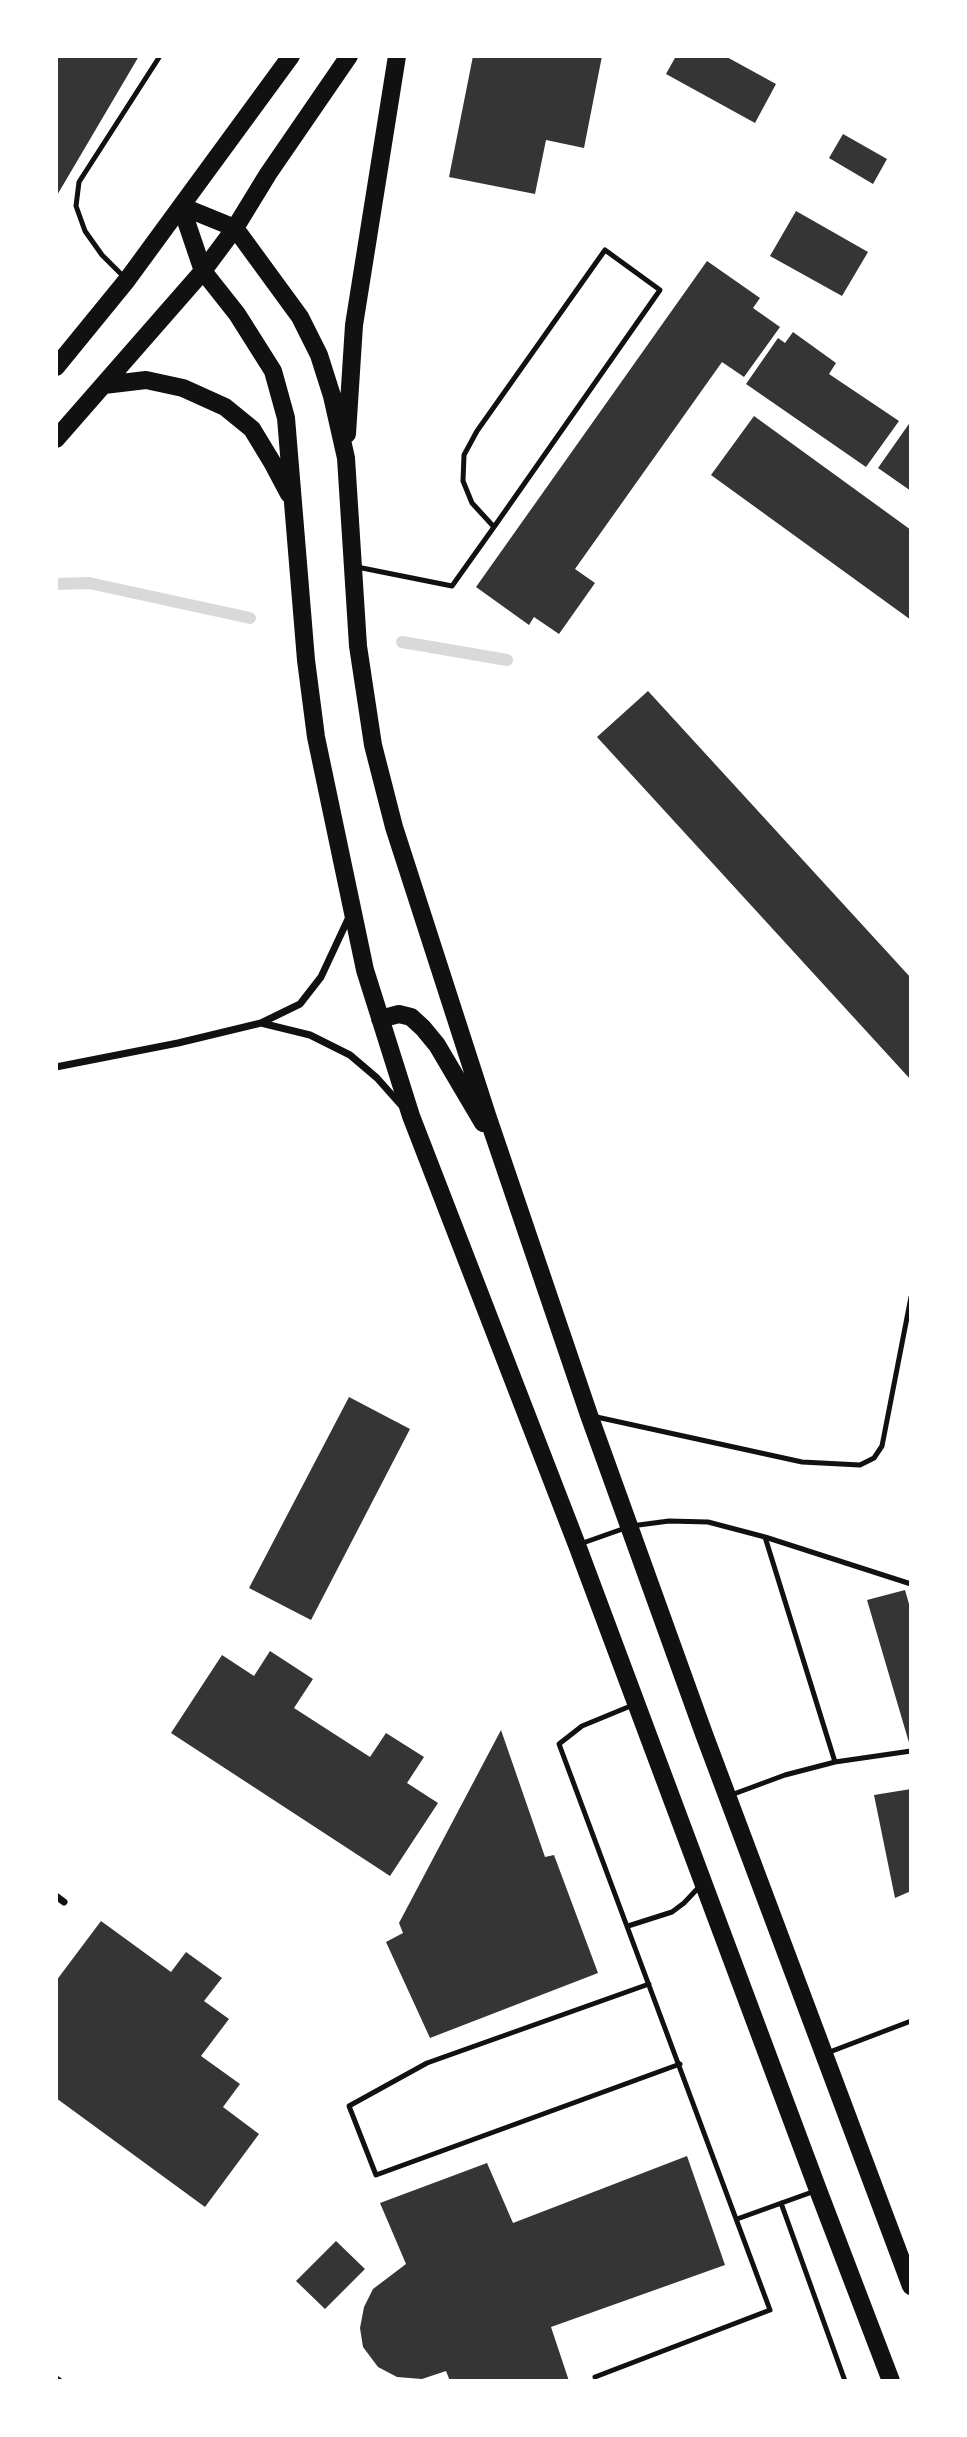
<!DOCTYPE html>
<html>
<head>
<meta charset="utf-8">
<style>
	body { margin:0 }
	#map { position:relative; width:967px; height:2437px; overflow:hidden; background:#fff; font-family:"Archivo Narrow",sans-serif }
	canvas { display:block }
	.frame { position:absolute; inset:0; border:58px solid #fff; pointer-events:none }
</style>
</head>
<body>
<div id="map">
<canvas width="967" height="2437"></canvas>
<div class="frame"></div>
</div>
<script>
const context = document.querySelector('canvas').getContext('2d');
context.lineJoin = 'round';
const toPath = rows => new Path2D(rows.map(r => 'M' + r).join(''));
function strokePath(path, color, width, dash) { context.strokeStyle = color; context.lineWidth = width; context.lineCap = dash ? 'butt' : 'round'; context.setLineDash(dash || []); context.stroke(path); }
function paint(path, color) { context.fillStyle = color; context.fill(path, 'evenodd'); }
strokePath(toPath([
	[56,584,89,583,250,618],
	[402,642,507,660]
]), '#d9d9d9', 12);
paint(toPath([
	[56,56,139,56,56,197],
	[473,56,602,56,584,148,546,140,535,194,449,177],
	[676,56,725,56,776,84,755,123,666,74],
	[843,134,887,159,873,184,829,158],
	[796,211,868,252,842,296,770,256],
	[707,261,760,298,753,308,780,327,744,377,722,362,575,569,595,583,559,634,534,617,529,625,476,587],
	[793,332,836,363,829,374,899,421,866,467,746,384,778,338,785,343],
	[754,416,911,530,911,620,711,475],
	[911,421,911,491,878,468],
	[648,691,911,978,911,1080,597,737],
	[349,1397,410,1429,311,1620,249,1588],
	[905,1590,911,1611,910,1746,867,1600],
	[270,1651,313,1679,294,1708,370,1757,386,1733,424,1757,407,1783,438,1803,390,1876,171,1733,222,1655,254,1676],
	[501,1730,545,1857,554,1855,598,1973,430,2038,386,1942,403,1933,399,1923],
	[911,1789,911,1891,895,1898,874,1795],
	[101,1921,171,1972,186,1952,222,1978,204,2001,229,2019,201,2056,240,2084,223,2107,259,2134,205,2207,56,2098,56,1981],
	[687,2156,725,2265,551,2327,569,2381,450,2381,446,2371,422,2379,397,2377,378,2367,363,2347,360,2328,364,2307,373,2289,406,2264,380,2203,487,2163,513,2223],
	[336,2241,365,2269,325,2309,296,2281]
]), '#353535');
strokePath(toPath([
	[125,278,102,255,85,231,76,206,79,182,160,56],
	[357,567,452,586,494,527,660,290,605,250,477,431,464,455,463,481,472,503,494,527],
	[592,1416,802,1462,860,1465,874,1458,882,1446,911,1297],
	[765,1537,835,1762],
	[580,1544,631,1526,669,1521,708,1522,765,1537,911,1584],
	[731,1795,785,1775,835,1762,911,1751],
	[628,1926,672,1912,684,1903,700,1886],
	[649,1984,427,2063,349,2106,376,2175,680,2064],
	[827,2053,911,2021],
	[781,2203,845,2381],
	[737,2219,815,2191],
	[595,2377,770,2310,559,1744,582,1726,633,1705]
]), '#111', 5);
strokePath(toPath([
	[261,1023,310,1035,350,1055,377,1078,401,1105],
	[56,1067,178,1043,261,1023,300,1004,321,977,349,917],
	[56,1896,64,1902],
	[56,2379,59,2381]
]), '#111', 7);
strokePath(toPath([
	[181,206,203,271,237,314,273,371,286,418,306,660,316,737,365,970,411,1116,577,1545,818,2190,891,2381],
	[181,206,235,228,300,317,319,355,332,396,346,458,358,646,373,745,394,827,487,1115,589,1415,704,1734,911,2286],
	[56,367,127,280,291,56],
	[104,385,146,380,183,388,225,407,252,429,272,462,289,494],
	[347,434,354,325,397,56],
	[56,439,203,271,235,228,268,174,349,56],
	[380,1019,399,1014,411,1017,423,1028,437,1045,483,1123]
]), '#111', 18);
</script>
</body>
</html>
